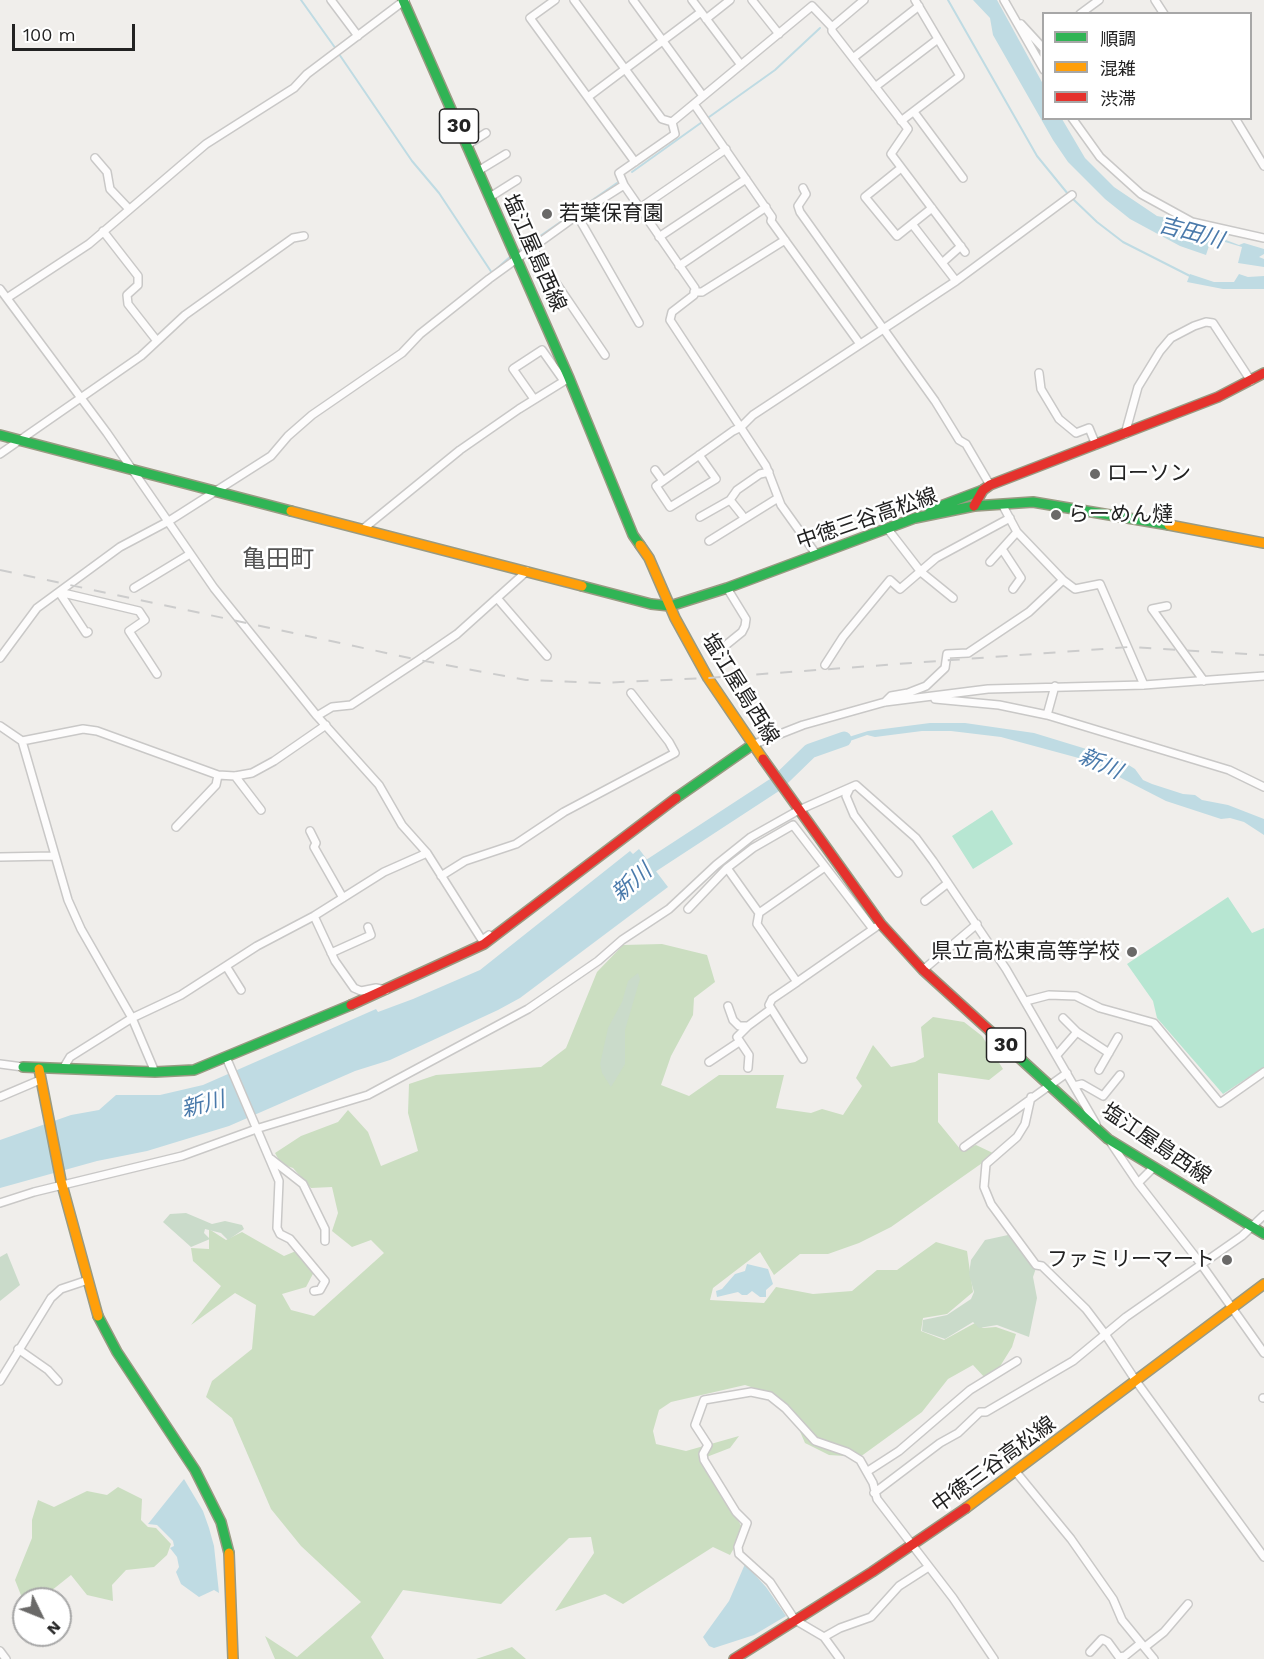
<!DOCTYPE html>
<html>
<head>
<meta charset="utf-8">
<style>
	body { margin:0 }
	#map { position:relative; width:1264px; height:1659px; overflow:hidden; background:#f0eeeb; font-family:"Work Sans","Noto Sans JP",sans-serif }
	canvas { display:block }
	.legend { position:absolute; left:1042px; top:12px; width:210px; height:108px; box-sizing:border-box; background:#fff; border:2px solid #a7a7a7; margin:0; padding:8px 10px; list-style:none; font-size:18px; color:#222 }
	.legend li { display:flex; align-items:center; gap:12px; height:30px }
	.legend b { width:30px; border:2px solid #a7a7a7 }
	.north { position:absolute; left:12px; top:1587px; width:60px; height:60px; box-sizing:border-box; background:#fff; border:2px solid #a7a7a7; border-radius:50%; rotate:133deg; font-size:16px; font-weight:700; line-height:24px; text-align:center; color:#222 }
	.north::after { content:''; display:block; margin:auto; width:21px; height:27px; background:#6a6968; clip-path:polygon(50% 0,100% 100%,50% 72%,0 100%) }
	.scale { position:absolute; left:12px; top:24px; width:123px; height:27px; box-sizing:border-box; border:3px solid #222; border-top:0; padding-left:8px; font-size:18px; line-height:21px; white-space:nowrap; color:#222; -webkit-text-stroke:4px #fff; paint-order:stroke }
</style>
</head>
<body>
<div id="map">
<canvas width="1264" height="1659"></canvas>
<ul class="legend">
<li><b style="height:8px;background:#30b455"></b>順調</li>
<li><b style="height:8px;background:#ff9f0a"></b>混雑</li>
<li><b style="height:8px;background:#e5322d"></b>渋滞</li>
</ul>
<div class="north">N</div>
<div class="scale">100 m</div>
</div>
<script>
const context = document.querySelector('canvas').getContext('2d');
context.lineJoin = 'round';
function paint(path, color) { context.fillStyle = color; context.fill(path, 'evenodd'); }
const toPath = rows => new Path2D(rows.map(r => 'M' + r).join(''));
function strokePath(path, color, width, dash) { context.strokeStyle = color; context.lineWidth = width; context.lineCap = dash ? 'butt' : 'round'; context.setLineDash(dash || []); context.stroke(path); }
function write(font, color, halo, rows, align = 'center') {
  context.font = font + ' "Work Sans","Noto Sans JP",sans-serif'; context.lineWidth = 5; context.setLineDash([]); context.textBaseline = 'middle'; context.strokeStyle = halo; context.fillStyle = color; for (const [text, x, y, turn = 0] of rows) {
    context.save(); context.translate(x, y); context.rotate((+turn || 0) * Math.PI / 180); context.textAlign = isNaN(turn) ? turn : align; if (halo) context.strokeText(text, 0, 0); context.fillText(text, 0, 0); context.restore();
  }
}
paint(toPath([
	[662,944,707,955,715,982,694,998,693,1015,671,1056,661,1085,689,1096,719,1075,784,1075,776,1108,811,1113,822,1109,843,1115,862,1086,856,1078,873,1045,891,1067,915,1062,924,1057,921,1027,933,1017,964,1022,982,1036,1003,1069,989,1080,938,1073,938,1122,961,1150,976,1145,995,1154,891,1227,859,1243,828,1254,800,1254,774,1275,760,1252,713,1288,710,1300,764,1303,776,1287,813,1294,852,1291,877,1270,897,1270,936,1242,967,1251,973,1292,947,1314,923,1318,921,1331,944,1340,975,1323,983,1328,996,1327,1016,1334,1012,1347,999,1368,986,1379,973,1365,948,1379,922,1412,860,1457,829,1455,805,1443,795,1420,772,1394,745,1385,671,1402,659,1410,653,1431,656,1444,686,1451,739,1436,730,1448,704,1458,744,1531,730,1555,713,1547,623,1604,605,1594,555,1611,594,1553,591,1537,569,1538,501,1604,403,1590,371,1637,384,1659,275,1659,265,1636,297,1657,361,1602,301,1546,271,1509,232,1418,206,1397,212,1381,252,1349,256,1305,235,1293,191,1325,221,1286,193,1261,191,1248,209,1249,209,1229,226,1240,242,1232,284,1256,296,1251,315,1270,306,1287,282,1294,291,1310,314,1316,384,1253,371,1240,352,1247,332,1231,338,1213,332,1187,311,1188,293,1168,281,1164,275,1153,301,1136,338,1122,348,1110,368,1132,381,1166,418,1151,408,1113,409,1084,436,1075,541,1067,566,1048,597,972,623,945],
	[118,1487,142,1499,141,1520,148,1527,156,1528,171,1544,167,1555,154,1567,126,1570,112,1585,113,1601,87,1595,71,1575,41,1599,24,1599,24,1603,15,1580,32,1538,32,1520,38,1500,54,1507,87,1491,107,1495],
	[512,1647,526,1659,476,1659]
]), '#cbdec1');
paint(toPath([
	[638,973,640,979,625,1030,625,1064,611,1087,602,1073,600,1064,608,1028,622,1002,628,981],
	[186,1213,212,1224,225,1221,242,1225,244,1229,228,1240,221,1233,205,1229,204,1233,210,1239,191,1247,163,1222,170,1214],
	[1008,1235,1036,1268,1033,1277,1037,1298,1029,1337,997,1325,979,1328,973,1322,945,1339,922,1331,923,1320,947,1315,971,1299,974,1292,969,1274,971,1260,985,1240],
	[7,1253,20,1285,0,1301,0,1257]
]), '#cadbca');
paint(toPath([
	[992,810,1013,844,973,869,952,836],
	[1228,897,1252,933,1264,928,1264,1067,1223,1094,1157,1018,1153,1001,1127,964]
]), '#b7e6d2');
paint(toPath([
	[973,0,997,0,1043,84,1044,118,1062,119,1085,158,1114,187,1157,216,1167,218,1193,230,1197,229,1239,245,1244,243,1264,249,1264,254,1259,257,1264,259,1264,267,1238,263,1242,247,1215,239,1211,240,1206,255,1180,246,1130,219,1105,199,1068,162,1053,140,993,35,990,18],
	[1190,274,1214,282,1234,282,1239,274,1248,277,1264,276,1264,289,1223,289,1187,282],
	[930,723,965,723,1034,733,1119,759,1135,769,1143,780,1152,784,1183,794,1195,795,1202,800,1228,805,1264,819,1264,835,1244,822,1230,818,1221,819,1166,801,1086,760,1001,737,951,731,922,731,875,737,867,735,824,750,826,744,868,731],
	[639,849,668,887,520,998,498,1010,390,1060,355,1071,229,1126,147,1151,97,1161,0,1188,0,1140,71,1115,99,1110,116,1095,160,1095,203,1085,376,1009,378,1012,413,999,480,970,630,851,633,854],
	[747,1264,768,1269,773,1284,766,1290,766,1297,760,1297,752,1291,747,1295,742,1295,738,1292,717,1297,716,1291,722,1289,735,1274,745,1271],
	[184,1479,203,1511,209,1528,214,1546,219,1593,214,1590,199,1597,181,1584,176,1572,179,1567,177,1557,170,1548,174,1546,173,1541,157,1525,148,1524],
	[745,1564,766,1587,786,1616,754,1635,714,1648,709,1646,703,1637,729,1601]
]), '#bfdbe3');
strokePath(toPath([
	[301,0,336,49],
	[948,0,1037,156,1068,194],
	[339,54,412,161,439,193,492,273,512,255],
	[632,172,775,70,820,28],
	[1073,199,1097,222,1123,242,1190,276],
	[517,252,617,183]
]), '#bfdbe3', 2);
strokePath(toPath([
	[637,878,652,865,776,784,810,751,844,739]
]), '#bfdbe3', 15);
const street = toPath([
	[331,0,358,36],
	[555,0,530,18,635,162],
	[574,0,662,119,672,122],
	[633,0,703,96],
	[692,0,741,65],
	[752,0,779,34],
	[1004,0,1044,70],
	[1155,0,1164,14],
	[1080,14,1099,0],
	[706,19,730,0],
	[1021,24,1043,48],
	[832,27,832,31,908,129,891,154,965,252],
	[1044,47,1044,57],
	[853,58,919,6],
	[875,87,938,39],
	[588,97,701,12],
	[694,104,772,217,771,221,860,344],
	[914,112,963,178],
	[1072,118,1100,157,1141,194,1192,222,1264,238],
	[1235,118,1264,166],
	[901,121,960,76,915,0],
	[467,145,486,133],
	[95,158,107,172,110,189,129,209],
	[901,168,865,197,897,236,932,208],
	[478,171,506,154],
	[624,185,619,173,675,134,672,122,812,6,832,27,864,0],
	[803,188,806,194,798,206,800,212,935,401,959,440,966,444,990,485],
	[490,197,517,180],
	[640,208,726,149],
	[577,215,639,323],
	[912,224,956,281],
	[103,231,138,276,138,285,127,295,128,304,157,341],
	[659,237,746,179],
	[533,249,605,355],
	[942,263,961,246],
	[679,266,766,207],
	[0,289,107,433,214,588,317,716,379,785,402,825,427,853,482,940,489,935],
	[694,292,702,292,785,240],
	[7,298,89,244,206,144,294,88,307,74,405,0],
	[1039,373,1041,389,1059,419,1076,433,1089,428,1096,445],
	[534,399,513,369,542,350,564,381],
	[1125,434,1138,387,1160,351,1171,338,1194,326,1206,322,1213,323,1251,381],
	[0,454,141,356,185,315,293,238,304,236],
	[699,455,716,479,670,507,656,486,733,431,741,427,753,415,956,281,1072,195],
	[655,470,663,481],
	[730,500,742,515],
	[1002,504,1017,532,1063,580,1075,589,1100,584,1144,685],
	[700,517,730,500,737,490,760,474,769,472],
	[887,528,921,572,953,598],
	[363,529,460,450,519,409,569,378],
	[709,541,778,498],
	[1002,549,1021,578,1013,589],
	[990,562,1017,532],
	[134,588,190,554],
	[59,592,139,611,145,620,129,631,157,674],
	[59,592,86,633,88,632],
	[497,598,547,656],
	[1167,606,1152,609,1204,681],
	[721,649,742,632,745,626,746,619,727,588],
	[0,658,37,608,120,547,169,521,271,456,288,436,312,415,402,353,420,334,489,279,583,211,624,185,695,288,694,295,672,312,670,320,766,466,781,505,816,554],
	[825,665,843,637,890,580,900,589,936,558,1010,518],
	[935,699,999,705,1047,715,1229,770,1264,787],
	[885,702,891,696,908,693,926,686,945,668,947,654,968,653,1029,612,1063,580],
	[1047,715,1055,686],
	[317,716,332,707,351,705,419,660,457,634,527,571],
	[0,726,22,741,83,729,97,731,218,775,235,776,252,773,274,761,326,725],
	[22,741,68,900,81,929,132,1018,155,1072],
	[752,745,803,725,885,702,988,689,1144,685,1264,676],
	[235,776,261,810],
	[850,788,846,796,854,815,898,873],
	[176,827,216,785,218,775],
	[310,831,316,843,314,847,343,898],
	[0,857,55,856],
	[727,868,759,913,757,924,797,982,876,927],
	[441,876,465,861,516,844,564,812,675,753,669,742,631,693],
	[925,901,948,883],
	[688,909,727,868,753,848,793,825,873,929],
	[759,913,825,867],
	[314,916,335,961,354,988,361,991,376,988,386,990],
	[331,953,371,935,368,927],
	[226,966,241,990],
	[923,970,977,924],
	[797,982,772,999,769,1005,803,1059],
	[1026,1001,1049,995,1076,996,1100,1008,1154,1023,1220,1103,1264,1072],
	[728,1006,733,1020,739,1026,748,1026,771,1009],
	[1063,1018,1077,1032,1109,1053],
	[748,1026,737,1037,749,1055,748,1068],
	[1057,1055,1077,1032],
	[226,1057,279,1181,277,1228,280,1234,290,1239,325,1281,320,1290,314,1291],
	[709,1062,739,1042],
	[0,1064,23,1067],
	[64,1067,70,1057,132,1018,181,995,257,946,314,916,384,872,427,853],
	[1099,1070,1118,1037],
	[1074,1086,1082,1084,1103,1096,1120,1075],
	[0,1097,40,1080],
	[1031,1097,1025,1124,1017,1137,986,1164,984,1187,991,1204,1036,1265,1042,1266,1086,1309,1105,1334,1136,1381,1264,1557],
	[1111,1143,1138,1183,1201,1264,1264,1353],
	[964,1147,1067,1073],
	[271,1159,303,1184,325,1229,325,1241],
	[1138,1183,1153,1168],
	[0,1203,34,1192,182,1156,259,1128,368,1095,528,1009,598,961,622,940,669,909,716,865,751,837,799,810,856,785,916,838,933,861,1006,969,1096,1124],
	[18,1349,48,1370,58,1381],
	[0,1381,51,1298,61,1289,85,1281],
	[1263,1398,1264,1398],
	[868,1471,899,1451,970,1390,1017,1361],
	[1016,1472,1071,1539,1113,1599,1122,1620,1154,1659],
	[874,1493,940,1443,958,1433,980,1412,986,1412,1073,1361,1126,1317,1242,1236,1264,1215],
	[824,1637,840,1628,871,1617,899,1586,927,1568],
	[1145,1647,1164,1632,1188,1604],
	[0,1651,6,1659],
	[1090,1652,1102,1639,1108,1642,1119,1657,1125,1656,1141,1643],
	[840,1659,824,1637,795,1620,770,1582,739,1554,738,1547,747,1523,736,1512,704,1460,703,1454,708,1445,695,1425,704,1400,751,1392,770,1396,785,1408,815,1441,847,1452,860,1460,873,1483,877,1499,953,1598,994,1659]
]);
const fast = toPath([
	[403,0,569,378,633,535,640,545],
	[0,435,291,511],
	[930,510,983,490],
	[582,586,651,604,670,606,727,588,915,518,974,506,1033,502,1169,525],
	[676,798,752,745],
	[990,1031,1108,1139,1264,1234],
	[23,1067,155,1072,194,1070,351,1005],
	[98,1316,117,1352,195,1470,221,1522,229,1553]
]);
const slow = toPath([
	[291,511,582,586],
	[1169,525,1264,543],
	[640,545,649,558,675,618,708,678,763,759],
	[39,1069,61,1181,98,1316],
	[966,1508,1264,1284],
	[229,1553,233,1659]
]);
const jam = toPath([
	[974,506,983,490,990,485,1218,397,1264,373],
	[763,759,881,924,923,970,990,1031],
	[351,1005,484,944,676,798],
	[734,1659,872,1572,966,1508]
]);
strokePath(street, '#c9c8c7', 10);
strokePath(fast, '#999a82', 12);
strokePath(slow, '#999a82', 12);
strokePath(jam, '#999a82', 12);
strokePath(street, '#fdfcfc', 7);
strokePath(fast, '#30b455', 9);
strokePath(slow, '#ff9f0a', 9);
strokePath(jam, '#e5322d', 9);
strokePath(toPath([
	[0,570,419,660,526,680,600,683,708,678,1129,647,1264,655]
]), '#ccc', 2, [12, 12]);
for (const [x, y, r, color] of [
	[547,214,6,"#6a6968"],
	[1095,474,6,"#6a6968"],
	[1056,515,6,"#6a6968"],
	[1132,952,6,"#6a6968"],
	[1227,1260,6,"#6a6968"]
]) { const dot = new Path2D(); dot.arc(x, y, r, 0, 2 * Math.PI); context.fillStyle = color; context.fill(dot); strokePath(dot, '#fff', 2); }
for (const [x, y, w] of [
	[459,126,39],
	[1006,1045,39]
]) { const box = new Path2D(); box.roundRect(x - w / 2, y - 17, w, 34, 4.5); context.fillStyle = '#fff'; context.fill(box); strokePath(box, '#222', 1.5); }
write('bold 20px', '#222', null, [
	["30",459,126],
	["30",1006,1045]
]);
write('21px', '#222', '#fff', [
	["若葉保育園",559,214],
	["ローソン",1107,474],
	["らーめん燵",1068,515],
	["県立高松東高等学校",1120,952,"right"],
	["ファミリーマート",1215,1260,"right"]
], 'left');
write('21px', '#222', '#fff', [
	["塩江屋島西線",534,253,66],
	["中徳三谷高松線",867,519,-19],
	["塩江屋島西線",740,689,58],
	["塩江屋島西線",1156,1144,34],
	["中徳三谷高松線",994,1465,-36]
]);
write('italic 22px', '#4a7aab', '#fff', [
	["吉田川",1191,233,15],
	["新川",1100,764,24],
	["新川",632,883,-41],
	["新川",203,1105,-15]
]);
write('24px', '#555', '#fff', [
	["亀田町",278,560]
]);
</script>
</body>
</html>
